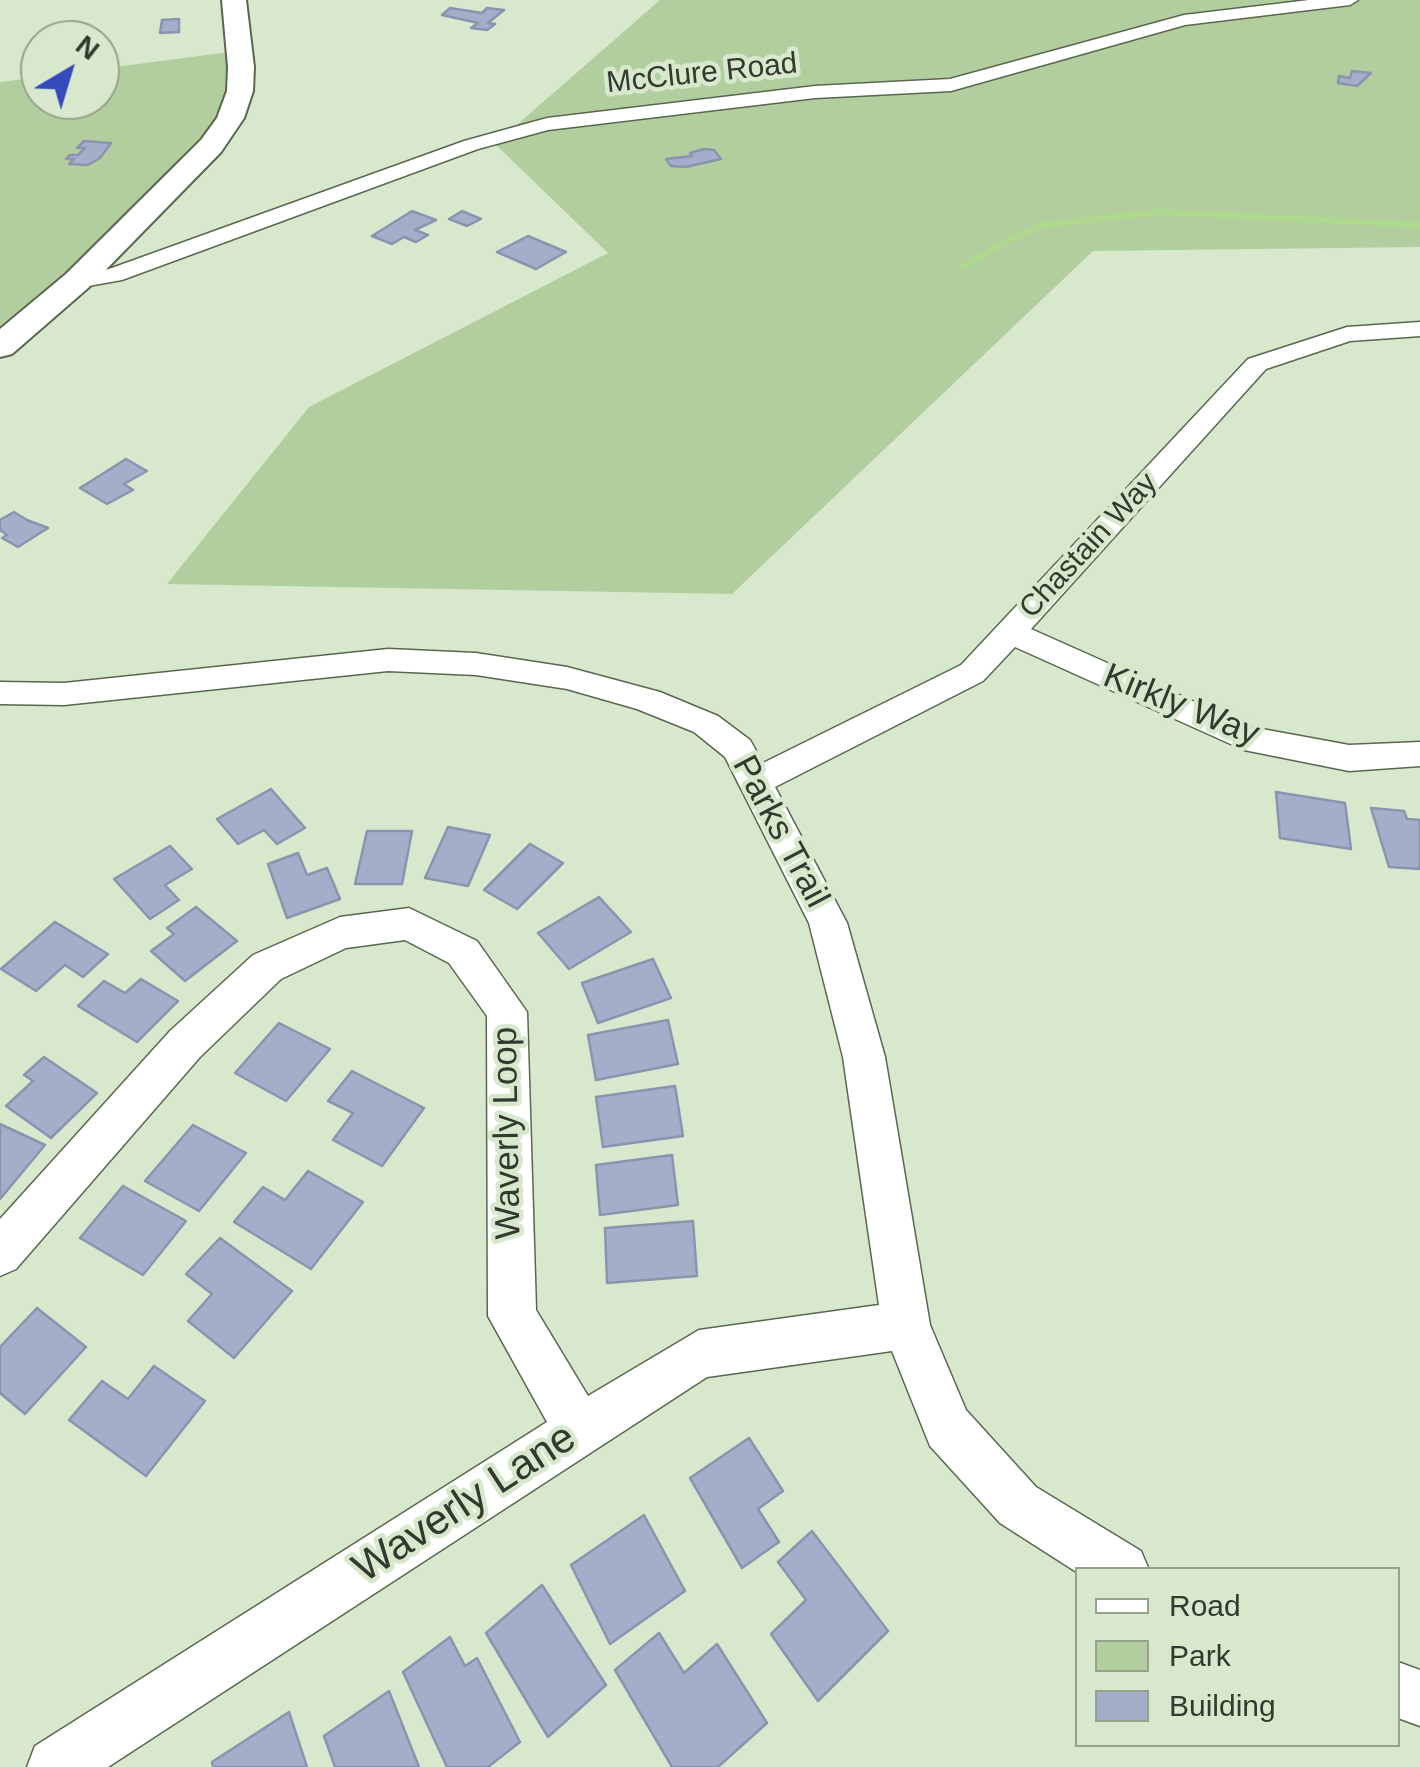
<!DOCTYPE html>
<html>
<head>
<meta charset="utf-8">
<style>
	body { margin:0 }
	#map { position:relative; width:1420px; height:1767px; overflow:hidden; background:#d7e8cc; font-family:Arial,sans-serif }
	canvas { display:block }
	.legend { position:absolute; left:1075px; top:1567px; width:325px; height:180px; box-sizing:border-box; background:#d7e8cc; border:2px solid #95a28d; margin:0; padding:12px 18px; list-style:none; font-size:30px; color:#33392e }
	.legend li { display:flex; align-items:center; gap:20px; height:50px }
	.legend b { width:50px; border:2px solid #95a28d }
	.north { position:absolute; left:20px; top:20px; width:100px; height:100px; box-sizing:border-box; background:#d7e8cc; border:2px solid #95a28d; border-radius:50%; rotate:38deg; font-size:28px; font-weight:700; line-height:40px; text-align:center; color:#33392e }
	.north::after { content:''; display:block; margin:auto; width:35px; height:45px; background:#354abc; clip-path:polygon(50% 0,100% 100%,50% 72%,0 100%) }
</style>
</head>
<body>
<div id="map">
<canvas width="1420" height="1767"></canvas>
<ul class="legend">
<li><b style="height:12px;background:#fff"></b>Road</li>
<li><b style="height:28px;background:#b2ce9e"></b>Park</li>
<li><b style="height:28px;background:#a4aeca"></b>Building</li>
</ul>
<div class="north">N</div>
</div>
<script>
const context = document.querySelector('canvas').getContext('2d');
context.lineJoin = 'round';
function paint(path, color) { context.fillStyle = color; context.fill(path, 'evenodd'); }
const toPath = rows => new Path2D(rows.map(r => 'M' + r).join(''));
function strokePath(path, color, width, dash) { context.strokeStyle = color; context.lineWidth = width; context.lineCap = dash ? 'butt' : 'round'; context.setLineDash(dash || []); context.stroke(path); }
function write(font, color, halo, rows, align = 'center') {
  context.font = font + ' Arial,sans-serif'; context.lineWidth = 9; context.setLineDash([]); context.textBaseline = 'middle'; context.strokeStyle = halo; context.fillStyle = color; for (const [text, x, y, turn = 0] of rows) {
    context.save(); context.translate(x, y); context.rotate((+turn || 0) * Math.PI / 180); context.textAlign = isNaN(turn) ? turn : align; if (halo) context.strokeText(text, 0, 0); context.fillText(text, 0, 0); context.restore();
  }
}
paint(toPath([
	[660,0,1420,0,1420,247,1093,251,732,594,167,584,309,407,608,253,495,144],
	[252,49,241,116,0,342,0,82,40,77,40,100,100,100,100,69]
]), '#b2ce9e');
strokePath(toPath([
	[963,267,1006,241,1043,225,1159,212,1420,225]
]), '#add88d', 6);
const building = toPath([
	[450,8,482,13,487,8,504,10,488,23,495,24,487,30,471,28,478,23,442,15,450,8],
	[179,19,179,32,160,33,162,20,179,19],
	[1352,71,1371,73,1357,86,1338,83,1339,76,1350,78,1352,71],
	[84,141,111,143,100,158,88,165,69,164,74,159,66,159,70,155,78,155,85,148,77,148,84,141],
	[704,149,714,150,721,159,686,167,671,166,666,159,692,156,690,153,704,149],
	[412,211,436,220,415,230,428,235,416,242,404,237,392,244,372,236,412,211],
	[462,211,481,219,467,226,449,219,462,211],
	[528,236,566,252,536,269,497,252,528,236],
	[126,459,147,471,124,484,133,490,107,504,80,488,126,459],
	[14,512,27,520,48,528,18,547,2,538,7,535,0,530,0,520,14,512],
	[271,789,305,828,277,844,264,830,238,844,217,819,271,789],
	[1276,792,1345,803,1351,849,1280,838,1276,792],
	[1371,808,1404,811,1407,819,1420,820,1420,869,1389,867,1371,808],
	[448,827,490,835,468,886,425,878,448,827],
	[367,831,412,831,402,884,355,884,367,831],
	[530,844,563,863,517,909,484,890,530,844],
	[170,846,192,869,165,885,179,900,150,919,114,879,170,846],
	[298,853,307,875,327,868,340,899,287,918,268,864,298,853],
	[599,897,631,932,569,969,538,933,599,897],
	[196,907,237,941,185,981,151,951,174,934,167,928,196,907],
	[55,922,108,954,83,977,65,965,36,991,1,969,55,922],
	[653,959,671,998,598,1023,582,983,653,959],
	[141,979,178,1001,137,1042,78,1006,104,981,125,993,141,979],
	[668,1020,678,1064,596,1080,588,1035,668,1020],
	[279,1023,330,1049,286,1101,235,1073,279,1023],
	[44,1057,97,1093,51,1138,6,1106,33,1081,24,1075,44,1057],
	[352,1071,424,1108,382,1166,333,1140,353,1113,328,1101,352,1071],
	[675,1086,683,1136,603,1147,596,1097,675,1086],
	[0,1124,45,1145,0,1199,0,1124],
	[193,1125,246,1153,199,1211,145,1181,193,1125],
	[672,1155,678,1205,600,1215,596,1165,672,1155],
	[308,1171,363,1202,311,1269,234,1222,263,1187,285,1200,308,1171],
	[123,1186,186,1221,143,1275,80,1238,123,1186],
	[693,1221,697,1276,607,1283,605,1228,693,1221],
	[220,1238,292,1291,234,1358,188,1321,212,1294,186,1274,220,1238],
	[37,1308,86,1347,25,1414,0,1393,0,1347,37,1308],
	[154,1366,205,1401,146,1476,69,1420,102,1381,128,1399,154,1366],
	[749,1438,783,1491,758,1509,779,1542,742,1568,690,1478,749,1438],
	[644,1515,685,1591,610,1644,571,1565,644,1515],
	[812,1531,888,1631,818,1701,771,1634,806,1600,778,1562,812,1531],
	[542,1585,606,1685,548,1737,486,1633,542,1585],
	[659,1633,684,1673,717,1644,767,1723,718,1767,672,1767,615,1670,659,1633],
	[450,1637,465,1666,477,1658,520,1742,488,1767,447,1767,403,1672,450,1637],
	[389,1691,419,1767,335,1767,324,1736,389,1691],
	[289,1712,307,1767,213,1767,212,1762,289,1712]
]);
paint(building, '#a4aeca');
strokePath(building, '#8b94af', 2.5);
const minor = toPath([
	[1309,0,1358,0,1350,5,1185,25,951,91,815,98,548,130,478,149,122,280,77,288,65,281,69,276,109,269,464,141,547,118,815,86,950,79,1184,15,1309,0],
	[1420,322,1420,336,1350,341,1266,369,1031,629,1251,727,1349,745,1420,742,1420,766,1349,771,1244,750,1015,647,983,681,775,787,847,923,885,1057,930,1325,966,1410,1036,1487,1141,1551,1149,1570,1078,1570,1078,1573,1000,1523,930,1446,892,1351,707,1377,108,1767,27,1767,35,1746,547,1422,488,1316,487,1016,449,963,405,940,346,948,281,979,200,1057,16,1269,0,1276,0,1219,170,1031,253,955,340,917,409,908,477,941,527,1012,536,1310,588,1396,699,1330,879,1305,843,1057,809,923,725,757,694,732,637,709,567,689,476,675,388,671,64,705,0,704,0,682,64,683,388,649,476,653,567,667,660,692,718,716,750,740,763,763,961,665,1248,359,1347,327,1420,322],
	[1398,1662,1420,1670,1420,1726,1398,1718,1398,1662]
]);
const secondary = toPath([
	[222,0,246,0,254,67,253,91,244,118,221,152,88,288,12,354,0,357,0,329,66,274,201,140,217,118,227,91,228,67,222,0]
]);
strokePath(minor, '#59674f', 3);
strokePath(secondary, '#59674f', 4);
paint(minor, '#fff');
paint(secondary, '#fff');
write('30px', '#33392e', '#d7e8cc', [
	["McClure Road",702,74,-6],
	["Chastain Way",1089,546,-47]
]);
write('35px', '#33392e', '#d7e8cc', [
	["Kirkly Way",1181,706,22],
	["Parks Trail",780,832,62],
	["Waverly Loop",508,1133,-91]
]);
write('42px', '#33392e', '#d7e8cc', [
	["Waverly Lane",465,1504,-33]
]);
</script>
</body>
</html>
